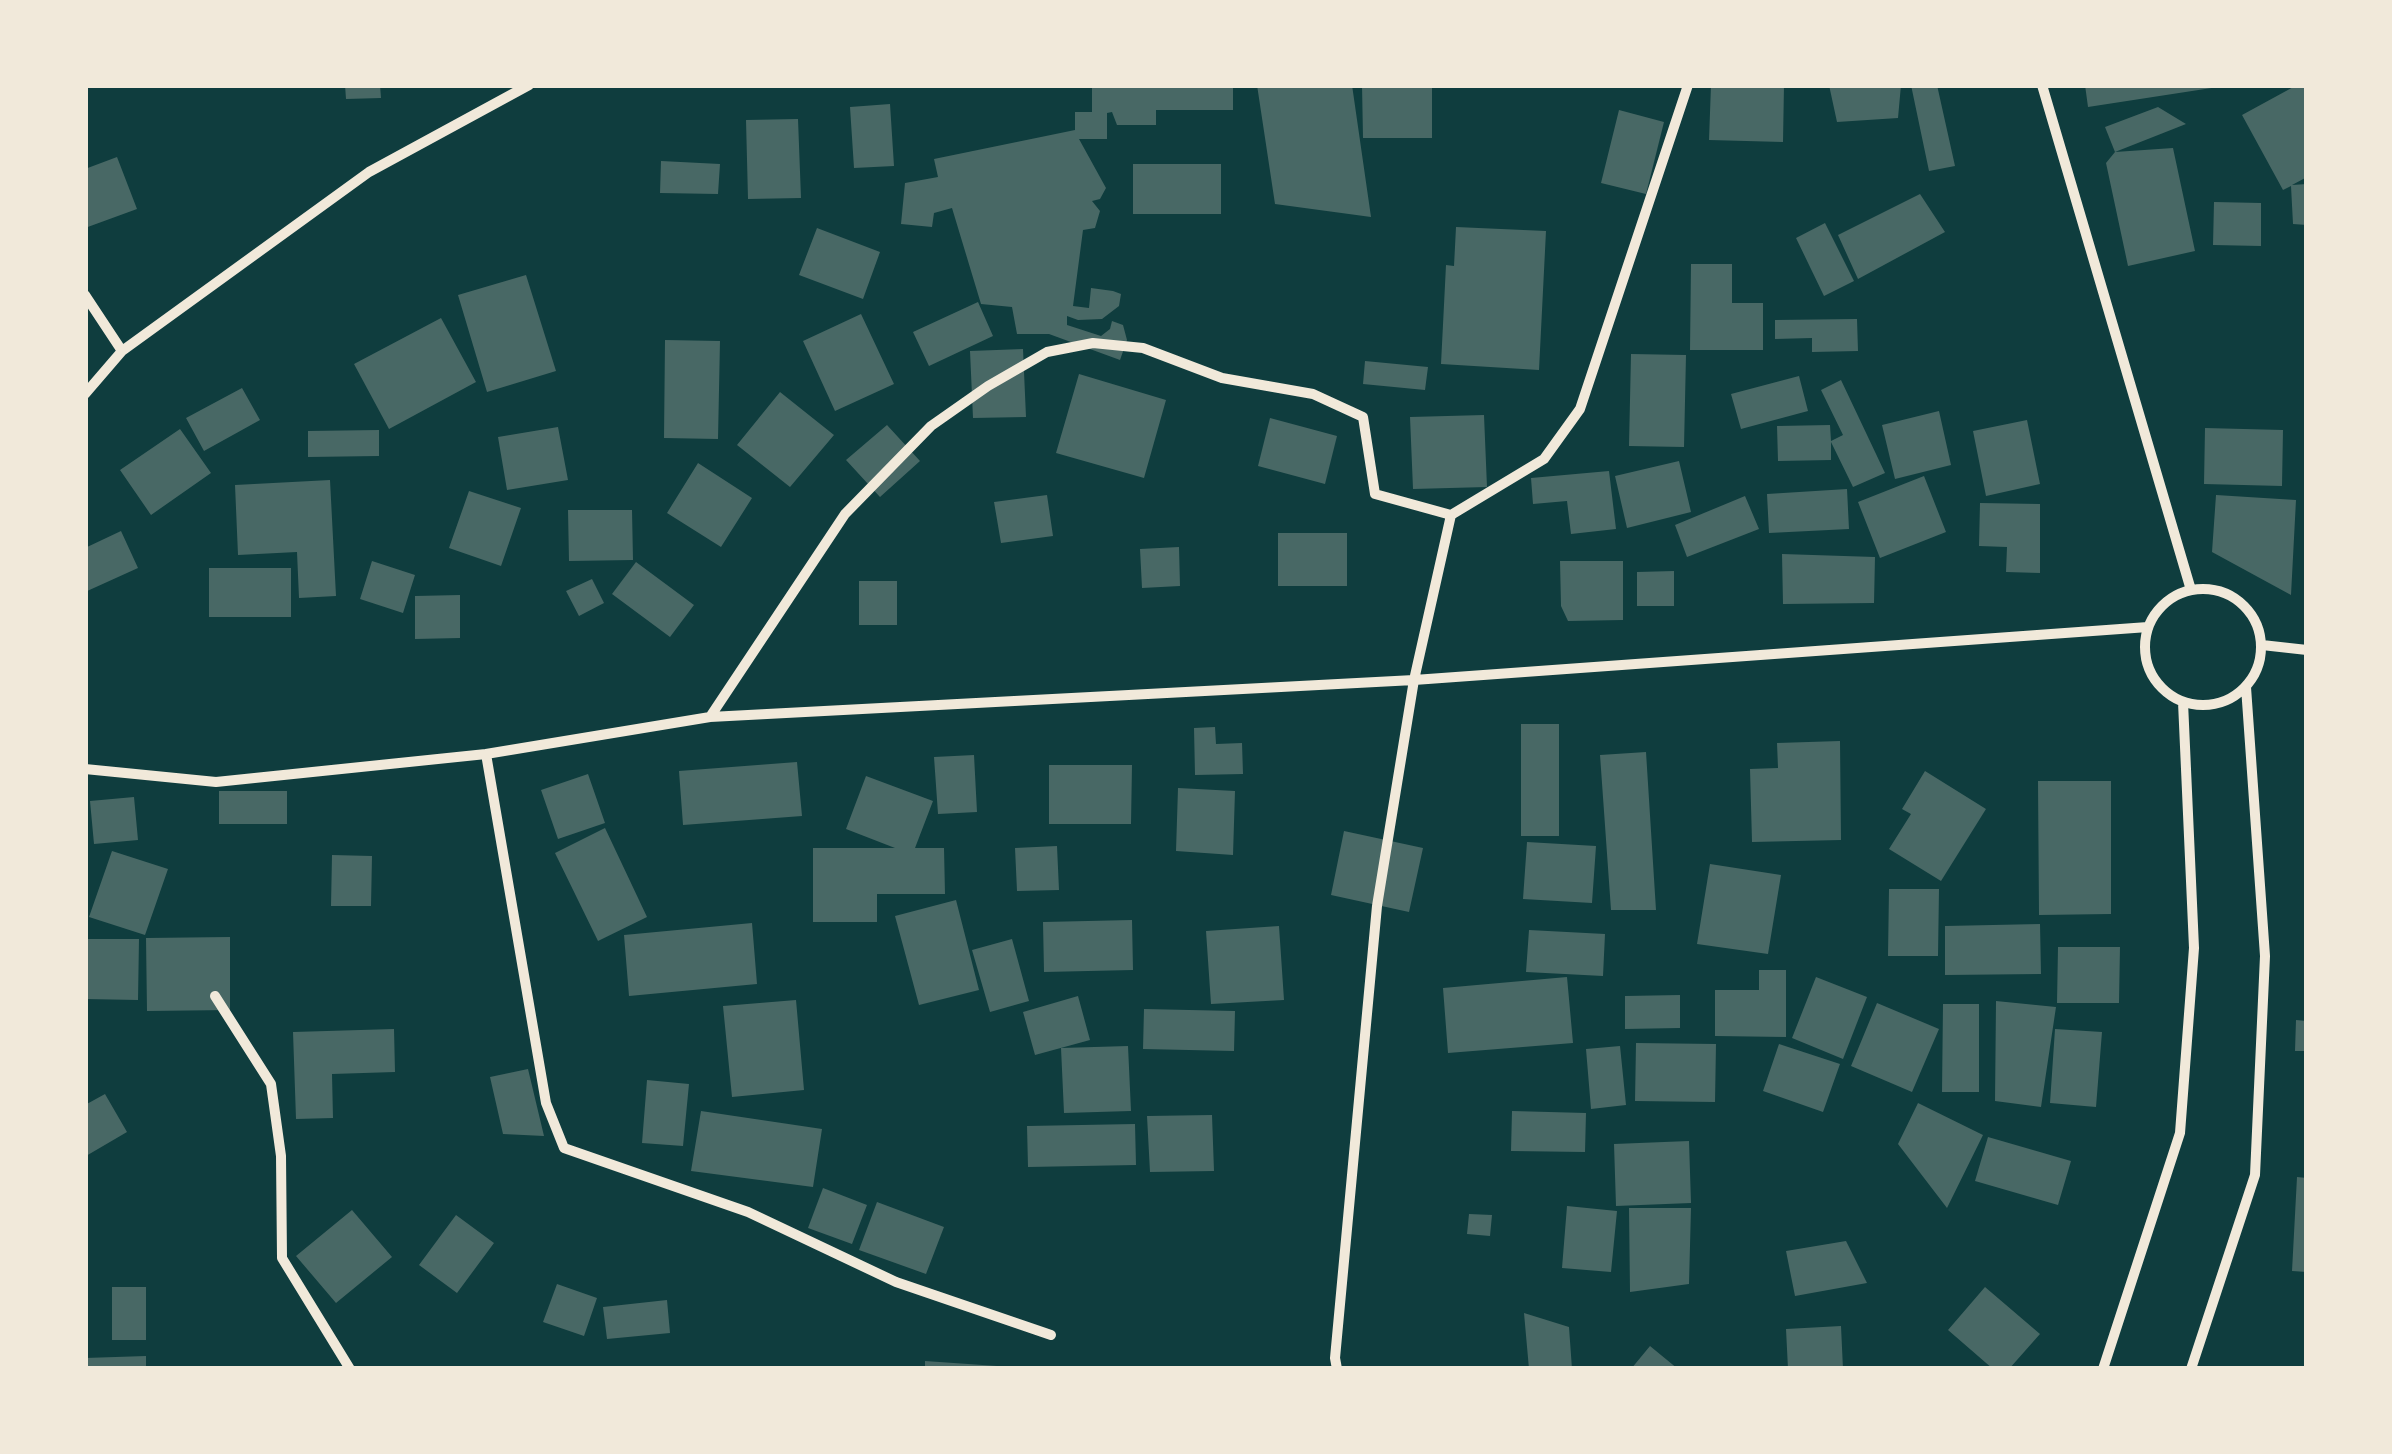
<!DOCTYPE html>
<html>
<head>
<meta charset="utf-8">
<style>
	body { margin:0 }
	#map { position:relative; width:2392px; height:1454px; overflow:hidden; background:#0f3d3e; font-family:"Alegreya Sans",sans-serif }
	canvas { display:block }
	.frame { position:absolute; inset:0; border:88px solid #f1e9da; pointer-events:none }
</style>
</head>
<body>
<div id="map">
<canvas width="2392" height="1454"></canvas>
<div class="frame"></div>
</div>
<script>
const context = document.querySelector('canvas').getContext('2d');
context.lineJoin = 'round';
function paint(path, color) { context.fillStyle = color; context.fill(path, 'evenodd'); }
const toPath = rows => new Path2D(rows.map(r => 'M' + r).join(''));
function strokePath(path, color, width, dash) { context.strokeStyle = color; context.lineWidth = width; context.lineCap = dash ? 'butt' : 'round'; context.setLineDash(dash || []); context.stroke(path); }
paint(toPath([
	[345,85,380,85,381,98,346,99],
	[1092,85,1233,85,1233,110,1156,110,1156,125,1117,125,1112,112,1107,113,1107,139,1079,139,1106,188,1100,199,1092,201,1100,211,1095,228,1083,230,1073,306,1089,308,1091,288,1113,291,1121,294,1119,306,1102,319,1078,320,1067,316,1067,325,1101,336,1110,329,1112,321,1123,325,1127,340,1120,360,1049,334,1017,334,1012,307,981,304,952,208,934,213,932,227,901,224,905,183,938,177,934,159,1075,130,1075,112,1092,112],
	[1257,85,1352,85,1371,217,1275,204],
	[1362,85,1432,85,1432,138,1363,138],
	[1711,85,1784,85,1783,142,1709,140],
	[1829,85,1901,85,1898,118,1837,122],
	[1911,85,1937,85,1955,166,1929,171],
	[2085,85,2218,85,2218,87,2088,107],
	[2297,85,2307,85,2307,177,2292,185,2307,184,2307,225,2293,224,2291,186,2283,190,2242,115],
	[890,104,894,166,854,168,850,107],
	[2158,107,2186,124,2115,152,2105,127],
	[1619,110,1664,122,1646,194,1601,183],
	[798,119,801,198,748,199,746,120],
	[2173,148,2195,251,2128,266,2106,163,2115,152],
	[117,157,137,209,85,228,85,169],
	[661,161,720,164,718,194,660,193],
	[1133,164,1221,164,1221,214,1133,214],
	[1920,194,1945,232,1858,279,1838,235],
	[2214,202,2261,203,2261,246,2213,245],
	[1825,223,1854,281,1824,296,1796,238],
	[1456,227,1546,231,1539,370,1441,364,1446,265,1454,266],
	[817,228,880,252,863,299,799,275],
	[1691,264,1732,264,1732,303,1763,303,1763,350,1690,350],
	[526,275,556,371,487,392,458,295],
	[978,302,993,336,929,366,913,332],
	[861,314,894,384,835,411,803,341],
	[441,318,476,382,389,429,354,364],
	[1857,319,1858,351,1812,352,1812,338,1775,339,1775,320],
	[665,340,720,341,718,439,664,438],
	[1023,349,1026,417,973,418,970,351],
	[1631,354,1686,355,1684,447,1629,446],
	[1365,361,1428,367,1425,390,1363,384],
	[1079,374,1166,400,1144,478,1056,453],
	[1799,376,1808,411,1741,429,1731,394],
	[1841,380,1885,473,1853,487,1831,442,1831,460,1778,461,1777,426,1830,425,1831,441,1843,435,1821,390],
	[242,388,260,420,204,451,186,418],
	[780,392,834,435,790,487,737,445],
	[1939,411,1951,465,1895,479,1882,425],
	[1484,415,1487,487,1413,489,1410,417],
	[1270,418,1337,436,1325,484,1258,466],
	[2027,420,2040,484,1986,496,1973,431],
	[887,425,920,461,880,497,846,460],
	[558,427,568,480,507,490,498,437],
	[2205,428,2283,430,2282,486,2204,484],
	[180,429,211,473,151,515,120,470],
	[379,430,379,456,308,457,308,431],
	[1679,461,1691,512,1627,528,1615,476],
	[698,463,752,498,721,547,667,513],
	[1609,471,1616,529,1571,534,1567,501,1533,504,1531,478],
	[1924,476,1946,532,1880,558,1858,502],
	[330,480,336,596,299,598,297,552,238,555,235,485],
	[1847,489,1849,529,1769,533,1767,494],
	[469,491,521,508,501,566,449,548],
	[1047,495,1053,536,1001,543,994,502],
	[2216,495,2296,500,2291,595,2212,552],
	[1745,496,1759,529,1687,557,1675,525],
	[1980,503,2040,504,2040,573,2006,572,2007,547,1979,546],
	[568,510,632,510,633,560,569,561],
	[121,531,138,568,85,592,85,548],
	[1278,533,1347,533,1347,586,1278,586],
	[1179,547,1180,586,1142,588,1140,549],
	[1782,554,1875,557,1874,603,1783,604],
	[372,561,415,575,403,613,360,599],
	[1560,561,1623,561,1623,620,1568,621,1561,606],
	[636,562,694,605,670,637,612,594],
	[209,568,291,568,291,617,209,617],
	[1674,571,1674,606,1637,606,1637,572],
	[592,579,604,603,579,616,566,591],
	[859,581,897,581,897,625,859,625],
	[460,595,460,638,415,639,415,596],
	[1521,724,1559,724,1559,836,1521,836],
	[1215,727,1216,744,1242,743,1243,774,1195,775,1194,728],
	[1840,741,1841,840,1752,842,1750,769,1778,768,1777,743],
	[1646,752,1656,910,1611,910,1600,755],
	[974,755,977,812,938,814,934,757],
	[797,762,802,816,683,825,679,771],
	[1049,765,1132,765,1131,824,1049,824],
	[1925,771,1986,809,1941,881,1889,849,1911,814,1902,809],
	[588,774,605,823,558,839,541,790],
	[866,776,933,801,915,848,944,848,945,894,877,894,877,922,813,922,813,848,895,848,846,829],
	[2038,781,2111,781,2111,914,2039,915],
	[1178,788,1235,791,1233,855,1176,851],
	[219,791,287,791,287,824,219,824],
	[134,797,138,840,94,844,90,801],
	[605,828,647,917,598,941,555,853],
	[1344,831,1423,848,1409,912,1331,895],
	[1527,842,1596,846,1592,903,1523,899],
	[1057,846,1059,890,1017,891,1015,848],
	[112,851,168,869,145,935,89,917],
	[332,855,372,856,371,906,331,906],
	[1710,864,1781,875,1768,954,1697,944],
	[1889,889,1939,889,1938,956,1888,956],
	[956,900,979,990,919,1005,895,916],
	[1132,920,1133,970,1044,972,1043,922],
	[752,923,757,984,629,996,624,935],
	[2040,924,2041,974,1945,975,1945,926],
	[1279,926,1284,1000,1211,1004,1206,931],
	[1529,930,1605,934,1603,976,1526,972],
	[230,937,230,1010,147,1011,146,938],
	[85,939,139,939,138,1000,85,999],
	[1012,939,1029,1001,990,1012,972,950],
	[2058,947,2120,947,2119,1003,2057,1003],
	[1759,970,1786,970,1786,1037,1715,1036,1715,990,1759,990],
	[1567,977,1573,1043,1448,1053,1443,988],
	[1816,977,1867,997,1843,1059,1792,1038],
	[1680,995,1680,1028,1625,1029,1625,996],
	[1078,996,1090,1040,1035,1055,1023,1012],
	[796,1000,804,1090,732,1097,723,1006],
	[1996,1001,2056,1007,2041,1107,1995,1101],
	[1877,1003,1939,1029,1912,1092,1851,1066],
	[1943,1004,1979,1004,1979,1092,1942,1092],
	[1144,1009,1235,1011,1234,1051,1143,1049],
	[2296,1020,2307,1021,2307,1051,2295,1051],
	[394,1029,395,1072,332,1074,333,1118,296,1119,293,1032],
	[2055,1029,2102,1032,2096,1107,2050,1103],
	[1636,1043,1716,1044,1715,1102,1635,1101],
	[1779,1044,1840,1064,1823,1112,1763,1091],
	[1128,1046,1131,1111,1064,1113,1061,1048],
	[1620,1046,1626,1105,1591,1109,1586,1049],
	[528,1069,544,1136,503,1134,490,1077],
	[647,1080,689,1084,683,1146,642,1143],
	[105,1094,127,1132,86,1156,85,1105],
	[1918,1103,1983,1135,1947,1208,1898,1144],
	[701,1111,822,1129,813,1187,691,1171],
	[1512,1111,1586,1113,1585,1152,1511,1151],
	[1212,1115,1214,1171,1150,1172,1147,1116],
	[1135,1124,1136,1165,1028,1167,1027,1126],
	[1988,1137,2071,1161,2058,1205,1975,1181],
	[1689,1141,1691,1203,1616,1206,1614,1144],
	[2297,1177,2307,1178,2307,1272,2292,1271],
	[823,1188,867,1205,852,1244,808,1228],
	[877,1202,944,1227,926,1274,859,1250],
	[1567,1206,1617,1211,1611,1272,1562,1268],
	[1629,1208,1691,1208,1689,1284,1630,1292],
	[352,1210,392,1257,336,1303,296,1256],
	[1469,1214,1492,1215,1490,1236,1467,1234],
	[456,1215,494,1243,457,1293,419,1265],
	[1846,1241,1867,1283,1795,1296,1786,1251],
	[557,1284,597,1298,584,1336,543,1322],
	[112,1287,146,1287,146,1340,112,1340],
	[1985,1287,2040,1334,2009,1369,1993,1369,1948,1330],
	[667,1300,670,1333,607,1339,603,1307],
	[1524,1313,1569,1327,1572,1369,1529,1369],
	[1841,1326,1843,1369,1788,1369,1786,1329],
	[1650,1346,1678,1369,1631,1369],
	[146,1356,146,1369,85,1369,85,1358],
	[925,1361,997,1366,997,1369,925,1369]
]), '#486865');
strokePath(toPath([
	[2042,85,2191,590],
	[85,295,122,351],
	[85,394,122,351,369,172,529,85],
	'2145 647a58 58 0 1 1 116 0a58 58 0 1 1-116 0Z',
	[2262,645,2307,650],
	[710,717,845,514,931,426,988,386,1047,352,1093,343,1143,348,1222,378,1313,394,1363,417,1375,494,1451,515],
	[486,754,546,1103,564,1148,748,1212,896,1282,1051,1335],
	[85,769,216,782,486,754,710,717,1414,680,2148,627],
	[215,996,271,1084,281,1156,282,1258,350,1369],
	[1337,1369,1335,1358,1377,906,1414,680,1451,515,1544,459,1580,409,1688,85],
	[2103,1369,2180,1133,2194,948,2183,702],
	[2191,1369,2255,1175,2265,956,2246,687]
]), '#f1e9da', 10);
</script>
</body>
</html>
